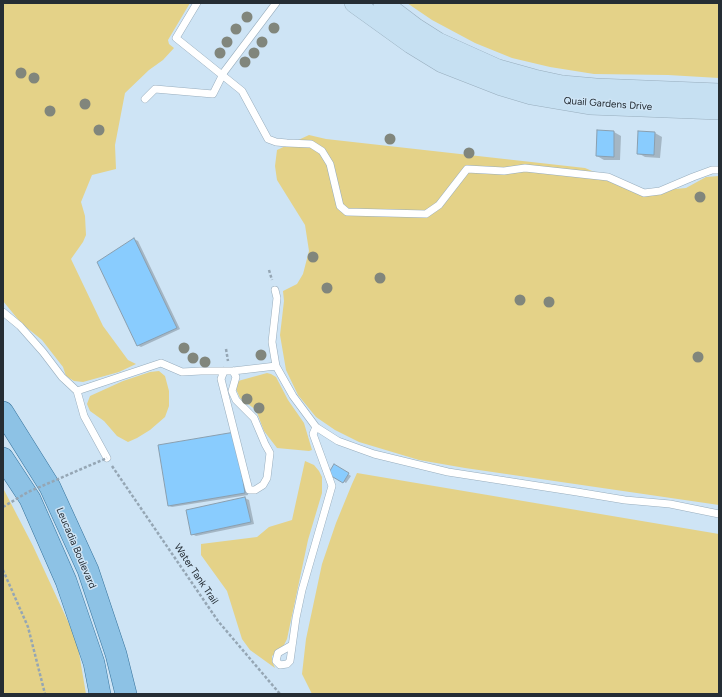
<!DOCTYPE html>
<html>
<head>
<meta charset="utf-8">
<style>
	body { margin:0 }
	#map { position:relative; width:722px; height:697px; overflow:hidden; background:#cee4f5; font-family:Figtree,sans-serif }
	canvas { display:block }
	.frame { position:absolute; inset:0; border:4px solid #252d34; pointer-events:none }
</style>
</head>
<body>
<div id="map">
<canvas width="722" height="697"></canvas>
<div class="frame"></div>
</div>
<script>
const context = document.querySelector('canvas').getContext('2d');
context.lineJoin = 'round';
function paint(path, color) { context.fillStyle = color; context.fill(path, 'evenodd'); }
const toPath = rows => new Path2D(rows.map(r => 'M' + r).join(''));
function strokePath(path, color, width, dash) { context.strokeStyle = color; context.lineWidth = width; context.lineCap = dash ? 'butt' : 'round'; context.setLineDash(dash || []); context.stroke(path); }
function write(font, color, halo, rows, align = 'center') {
  context.font = font + ' Figtree,sans-serif'; context.lineWidth = 3; context.setLineDash([]); context.textBaseline = 'middle'; context.strokeStyle = halo; context.fillStyle = color; for (const [text, x, y, turn = 0] of rows) {
    context.save(); context.translate(x, y); context.rotate((+turn || 0) * Math.PI / 180); context.textAlign = isNaN(turn) ? turn : align; if (halo) context.strokeText(text, 0, 0); context.fillText(text, 0, 0); context.restore();
  }
}
paint(toPath([
	[3,3,190,3,168,40,169,44,174,48,163,60,149,70,125,93,115,145,116,169,92,175,81,202,85,216,86,235,83,242,71,259,103,326,128,360,136,364,119,372,83,382,74,381,66,376,63,367,42,340,21,323,3,301],
	[407,3,719,3,719,78,668,75,594,74,550,67,512,58,475,43,432,20],
	[309,135,326,139,585,168,642,192,686,188,706,177,719,176,719,505,465,468,419,460,359,442,335,430,316,417,298,395,286,370,280,335,284,301,283,291,297,284,303,274,309,251,305,225,277,180,275,166,277,150],
	[159,371,165,376,169,391,169,406,165,417,150,430,137,438,128,442,117,436,104,421,90,411,87,404,90,396,123,381,150,372],
	[267,373,271,374,276,377,288,400,304,423,312,450,309,451,277,448,264,431,256,410,240,398,236,389,238,381],
	[305,461,314,465,319,471,322,477,322,493,308,540,287,639,284,645,272,656,272,661,275,668,250,650,242,639,227,591,201,555,201,544,257,537,269,527,292,520],
	[357,473,719,534,719,694,312,694,302,674,306,639,322,564,336,523,352,484],
	[3,488,33,546,77,641,86,694,3,694]
]), '#e4d288');
paint(toPath([
	[598,131,614,132,621,136,620,160,604,160,597,156],
	[655,133,662,137,660,158,645,157,638,153],
	[134,239,138,241,180,329,141,347,137,345],
	[238,435,248,495,172,507,169,506],
	[335,465,351,476,346,483,330,473],
	[245,498,249,500,254,524,196,536,192,534,187,510]
]), '#0003');
const building = toPath([
	[597,130,614,131,614,157,596,156,597,130],
	[638,131,655,132,654,155,637,154,638,131],
	[134,238,177,328,137,346,97,262,134,238],
	[235,432,245,493,168,506,158,445,235,432],
	[334,464,349,473,343,483,328,474,334,464],
	[245,497,251,522,191,535,186,510,245,497]
]);
paint(building, '#89ccfe');
strokePath(building, '#8a9faf', 1);
const service = toPath([
	[197,3,176,38,242,91,268,139,276,142,287,143,311,144,322,151,330,164,340,206,347,212,426,214,439,205,467,169,504,171,525,168,608,177,644,193,660,191,693,177,712,170,719,170],
	[145,99,155,89,213,94,224,72,276,3],
	[275,290,277,298,272,342,276,366,293,396,316,427,338,441,374,454,448,472,577,492,625,500,670,504,719,514],
	[3,312,20,326,43,352,62,377,77,391],
	[224,371,221,379,249,490,255,490,263,485,267,478,270,453,265,444,254,418,236,400,232,391,236,377,233,371],
	[107,458,84,416,77,391,161,363,182,372,201,371,233,371,276,366],
	[292,645,278,653,276,661,280,665,287,664,290,661,296,618,302,590,332,486,313,434,316,427]
]);
const secondary = toPath([
	[354,3,411,44,442,63,501,86,531,95,590,105,719,110],
	[383,3,416,28,438,42,498,69,534,79,562,85,596,88,719,93]
]);
const primary = toPath([
	[3,412,50,487,88,570,116,654,126,694],
	[3,458,30,499,66,581,94,663,100,694]
]);
strokePath(service, '#98adbd', 8);
strokePath(secondary, '#98adbd', 20);
strokePath(primary, '#37739c', 22);
strokePath(toPath([
	[269,270,272,280],
	[226,349,228,361],
	[112,466,218,621,280,694],
	[3,570,28,627,45,694]
]), '#95a6b4', 2.5, [3, 2]);
strokePath(service, '#fff', 7);
strokePath(secondary, '#c6e0f2', 19);
strokePath(primary, '#8dc2e5', 21);
strokePath(toPath([
	[3,507,28,492,107,458]
]), '#95a6b4', 2.5, [3, 2]);
context.fillStyle = '#81867c';
for (const [x, y] of [
	[247,17],
	[274,28],
	[236,29],
	[227,42],
	[262,42],
	[220,53],
	[254,53],
	[245,62],
	[21,73],
	[34,78],
	[85,104],
	[50,111],
	[99,130],
	[390,139],
	[469,153],
	[700,197],
	[313,257],
	[380,278],
	[327,288],
	[520,300],
	[549,302],
	[184,348],
	[261,355],
	[698,357],
	[193,358],
	[205,362],
	[247,399],
	[259,408]
]) { context.beginPath(); context.arc(x, y, 5.5, 0, 2 * Math.PI); context.fill(); }
write('10px', '#252d34', '#cee4f5', [
	["Quail Gardens Drive",608,104,4],
	["Leucadia Boulevard",76,548,67],
	["Water Tank Trail",196,574,56]
]);
</script>
</body>
</html>
